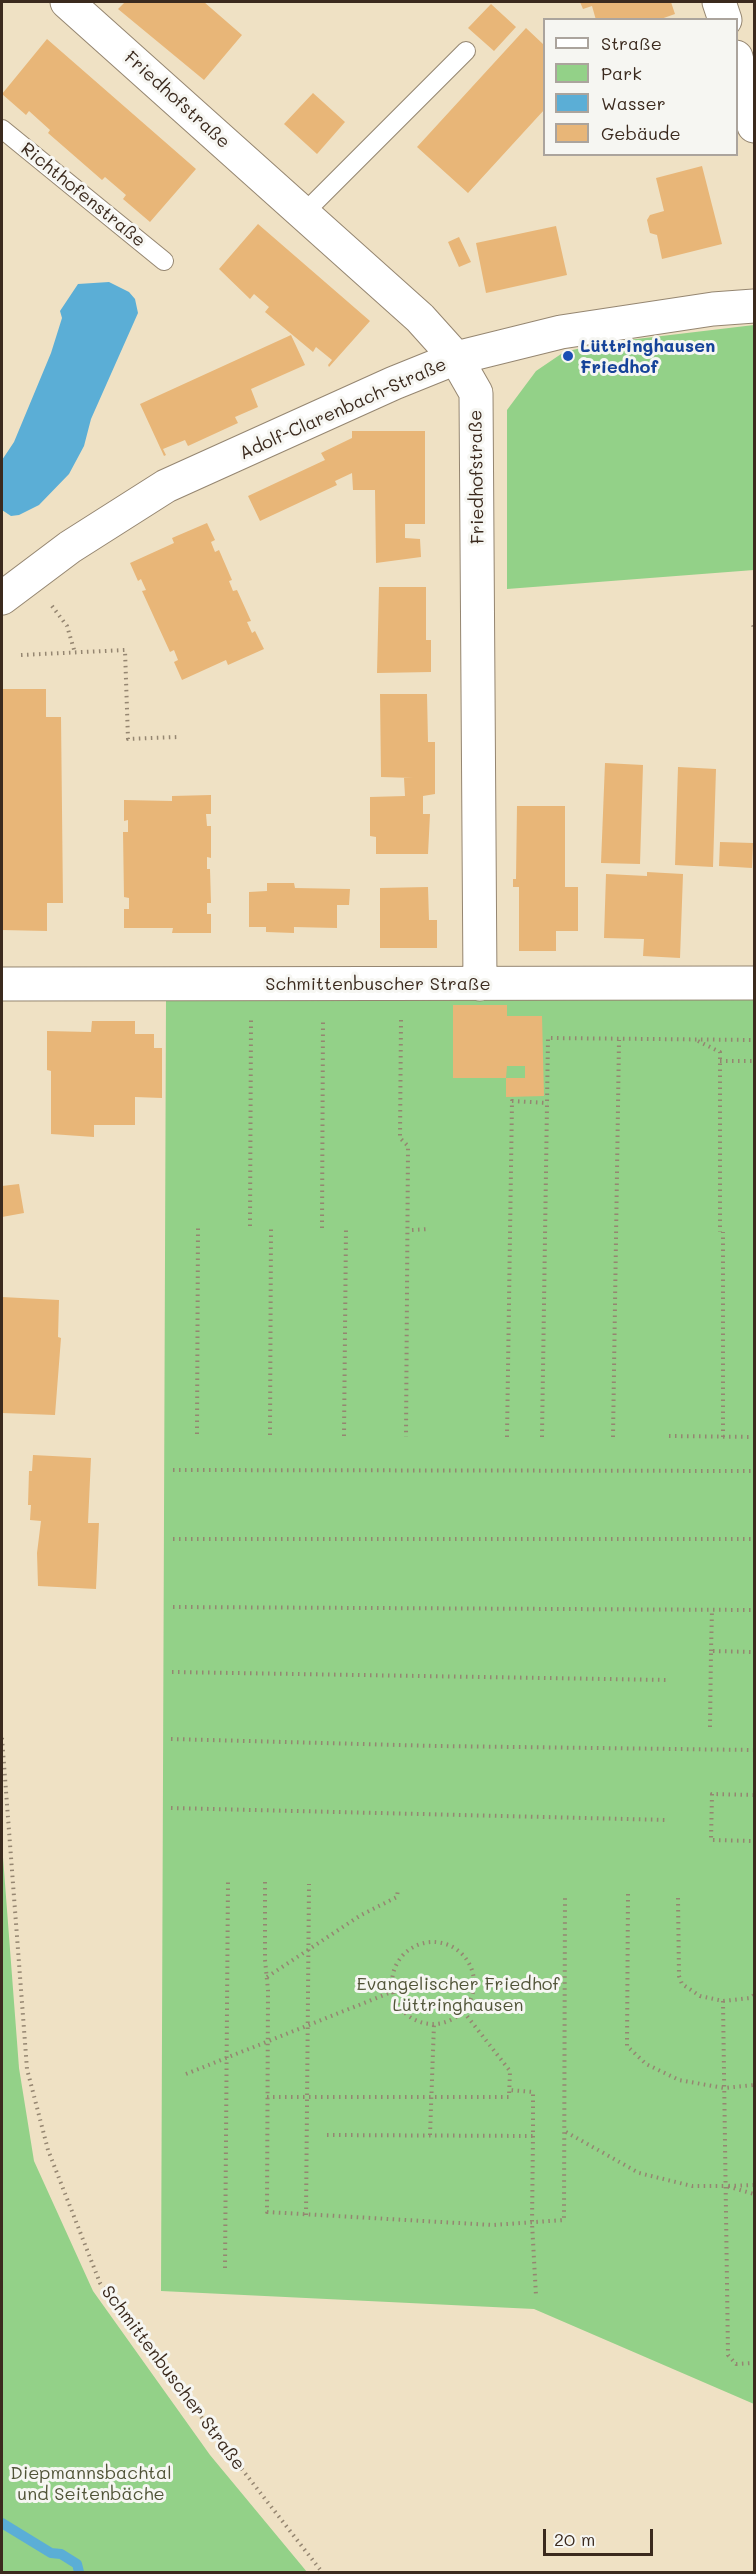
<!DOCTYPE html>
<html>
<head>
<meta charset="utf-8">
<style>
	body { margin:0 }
	#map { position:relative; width:756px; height:2574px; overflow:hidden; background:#efe1c4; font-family:Mali,sans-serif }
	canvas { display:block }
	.frame { position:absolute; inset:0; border:3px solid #3b2a1e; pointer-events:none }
	.legend { position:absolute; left:543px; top:18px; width:195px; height:138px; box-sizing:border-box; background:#f6f6f2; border:2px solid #aba49d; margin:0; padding:8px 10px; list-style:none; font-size:18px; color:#3b2a1e }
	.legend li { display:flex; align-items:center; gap:12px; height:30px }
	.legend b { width:30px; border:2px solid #aba49d }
	.scale { position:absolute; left:543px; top:2529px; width:110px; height:27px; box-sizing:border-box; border:3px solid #3b2a1e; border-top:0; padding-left:8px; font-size:18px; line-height:21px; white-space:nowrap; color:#3b2a1e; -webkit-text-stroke:4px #f6f6f2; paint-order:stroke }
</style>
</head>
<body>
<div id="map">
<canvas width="756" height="2574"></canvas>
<div class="frame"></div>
<ul class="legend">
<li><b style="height:8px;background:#fff"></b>Straße</li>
<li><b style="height:16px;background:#93d188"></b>Park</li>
<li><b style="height:16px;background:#5baed6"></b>Wasser</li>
<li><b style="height:16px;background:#e8b678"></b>Gebäude</li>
</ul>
<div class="scale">20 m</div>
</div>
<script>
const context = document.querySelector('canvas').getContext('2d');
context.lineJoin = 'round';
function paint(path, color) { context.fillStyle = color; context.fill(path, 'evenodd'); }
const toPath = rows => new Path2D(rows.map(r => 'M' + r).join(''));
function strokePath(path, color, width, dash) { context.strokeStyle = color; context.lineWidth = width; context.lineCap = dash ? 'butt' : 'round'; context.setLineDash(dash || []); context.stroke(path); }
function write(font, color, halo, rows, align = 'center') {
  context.font = font + ' Mali,sans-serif'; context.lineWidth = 6; context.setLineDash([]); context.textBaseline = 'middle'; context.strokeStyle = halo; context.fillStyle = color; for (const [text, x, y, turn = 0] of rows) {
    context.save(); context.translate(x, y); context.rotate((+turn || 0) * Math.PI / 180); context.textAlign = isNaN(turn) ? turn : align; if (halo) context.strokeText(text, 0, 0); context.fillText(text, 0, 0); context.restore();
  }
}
paint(toPath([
	[754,325,754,570,507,589,507,410,536,371,564,352,603,343],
	[166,998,754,998,754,2404,534,2309,161,2291],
	[2,1844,19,2068,34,2161,93,2291,210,2455,307,2572,2,2572]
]), '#93d188');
paint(toPath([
	[109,282,129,292,135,299,138,313,91,419,84,446,69,474,39,505,19,515,11,516,2,510,2,460,14,442,51,353,62,318,60,311,78,284]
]), '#5baed6');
strokePath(toPath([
	[2,2523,51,2553,61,2554,77,2564,79,2572]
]), '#5baed6', 10);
paint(toPath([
	[125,2,204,2,242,35,204,80,118,9],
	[580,2,671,2,675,14,658,20,596,20,592,6,583,9],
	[491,4,516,27,494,51,468,28],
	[526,28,544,45,544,110,468,193,417,147],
	[47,39,196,169,150,222,123,199,126,195,105,177,102,180,48,133,50,130,29,111,26,115,2,94],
	[313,93,345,122,317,154,284,124],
	[702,166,722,244,662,259,657,235,650,233,647,220,650,215,664,211,656,178],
	[258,224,370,321,329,367,328,365,332,360,316,347,313,352,265,312,269,307,254,294,250,299,219,269],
	[556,226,567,275,486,293,476,243],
	[459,237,471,262,459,267,448,242],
	[291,335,305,365,251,389,258,407,235,417,238,423,188,446,185,440,163,449,166,455,164,456,140,404],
	[352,431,425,431,425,524,405,524,405,538,420,539,421,557,376,563,375,490,353,490,352,473,335,481,337,485,260,521,248,496,325,460,321,453,352,438],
	[207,523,215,540,211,542,215,552,219,550,232,580,229,581,233,591,237,590,251,621,247,622,252,633,255,631,264,649,228,665,226,660,182,680,174,662,178,660,174,650,170,652,142,591,146,590,141,579,138,581,130,563,174,543,172,538],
	[379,587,426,587,426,640,431,640,431,672,377,673],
	[2,689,46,689,46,717,61,717,63,903,47,903,47,931,2,930],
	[380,694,427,694,428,742,435,742,435,794,423,796,423,814,430,814,428,854,376,854,376,837,370,836,370,797,405,796,404,778,413,778,381,777],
	[605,763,643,765,640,864,601,863],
	[678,767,716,769,713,867,675,865],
	[211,795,211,814,206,814,207,826,211,826,211,858,207,857,207,869,210,869,211,903,207,903,207,914,211,914,211,933,172,933,173,928,124,928,124,909,129,909,129,898,124,897,123,832,128,832,128,820,124,821,124,800,172,801,172,796],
	[517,806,565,806,565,887,578,887,578,931,556,931,556,951,519,951,519,887,513,887,513,879,516,879],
	[720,842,753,843,752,868,719,866],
	[647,872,683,874,680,958,643,956,644,939,604,938,606,874,647,876],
	[267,883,294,883,295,888,350,889,349,905,337,905,337,928,294,927,294,933,266,932,266,927,249,927,249,892,267,891],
	[428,887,429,920,437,920,437,948,380,948,380,888],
	[453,1005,507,1005,507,1016,542,1016,544,1096,506,1097,506,1078,453,1078],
	[507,1066,525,1066,525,1078,506,1078],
	[92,1021,135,1021,135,1034,154,1034,154,1048,162,1048,162,1098,135,1097,135,1125,94,1125,94,1137,51,1134,51,1071,47,1070,47,1031,91,1032],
	[19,1184,24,1213,2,1217,2,1186],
	[2,1297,59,1300,58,1337,61,1338,55,1415,2,1413],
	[33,1455,91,1458,88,1523,99,1523,96,1589,38,1586,37,1553,41,1521,30,1520,31,1505,28,1505,29,1471,32,1471]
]), '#e8b678');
const service = toPath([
	[2,129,164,261],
	[304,213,466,51]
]);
const minor = toPath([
	[67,2,420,318,456,358,476,393,480,984],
	[719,2,725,20],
	[736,57,754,126],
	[2,598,70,547,166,486,394,383,456,358,561,332,713,309,754,306],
	[2,984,754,983]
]);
strokePath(service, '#958671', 20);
strokePath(minor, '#958671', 35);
strokePath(toPath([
	[52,606,67,626,75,653],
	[753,625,754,628],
	[21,655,125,650,128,739,178,737],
	[401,1020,400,1138,408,1146,406,1437],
	[698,1041,720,1052,720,1232],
	[720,1061,754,1061],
	[250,1226,251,1020],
	[322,1228,323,1020],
	[412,1230,429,1229],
	[197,1434,198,1225],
	[270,1435,271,1227],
	[344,1436,346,1228],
	[669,1436,754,1437],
	[507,1437,512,1101,548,1103],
	[542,1437,548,1038,754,1040],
	[613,1437,619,1040],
	[723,1437,723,1232],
	[173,1470,754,1471],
	[173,1539,754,1539],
	[173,1607,754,1610],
	[711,1651,712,1610],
	[172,1672,668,1680],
	[710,1727,711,1651,754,1652],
	[2,1738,27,2069,48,2150,100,2283,146,2346,322,2572],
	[171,1739,437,1746,754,1750],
	[754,1795,712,1794,711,1840,754,1841],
	[171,1808,668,1820],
	[265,1882,265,1960,268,1990,267,2212,493,2225,564,2220,565,1894],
	[628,1894,627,2046,646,2064,679,2080,724,2088,754,2085],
	[678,1898,679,1976,682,1984,700,1996,723,2001,750,1998,754,1995],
	'392 1983a41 41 0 1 1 82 0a41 41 0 1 1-82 0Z',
	[267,1977,361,1915,397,1897,398,1889],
	[723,2001,728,2355,736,2364,754,2363],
	[186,2074,394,1991],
	[267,2097,509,2097,510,2071,463,2011],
	[566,2132,639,2173,692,2186,726,2186],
	[327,2135,533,2136,533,2092,509,2090],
	[430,2135,434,2024],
	[533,2136,532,2223,536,2296],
	[754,2185,726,2186,754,2194],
	[306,2215,309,1884],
	[225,2268,228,1880]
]), '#958671', 4, [1.5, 4.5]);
strokePath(service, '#fff', 18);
strokePath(minor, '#fff', 33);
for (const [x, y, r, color] of [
	[568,356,6,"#1a4fb4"]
]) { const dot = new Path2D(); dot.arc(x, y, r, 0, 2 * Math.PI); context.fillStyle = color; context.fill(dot); strokePath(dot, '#f6f6f2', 2); }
write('18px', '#3b2a1e', '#f6f6f2', [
	["Friedhofstraße",177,100,42],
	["Richthofenstraße",83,195,39],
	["Adolf-Clarenbach-Straße",343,409,-24],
	["Friedhofstraße",477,477,-91],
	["Schmittenbuscher Straße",378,984],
	["Schmittenbuscher Straße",173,2378,53]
]);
write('bold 18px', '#164399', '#f6f6f2', [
	["Lüttringhausen",580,346],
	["Friedhof",580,367]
], 'left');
write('18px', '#515438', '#f6f6f2', [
	["Evangelischer Friedhof",458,1984],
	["Lüttringhausen",458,2005],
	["Diepmannsbachtal",91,2473],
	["und Seitenbäche",91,2494]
]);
</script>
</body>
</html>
